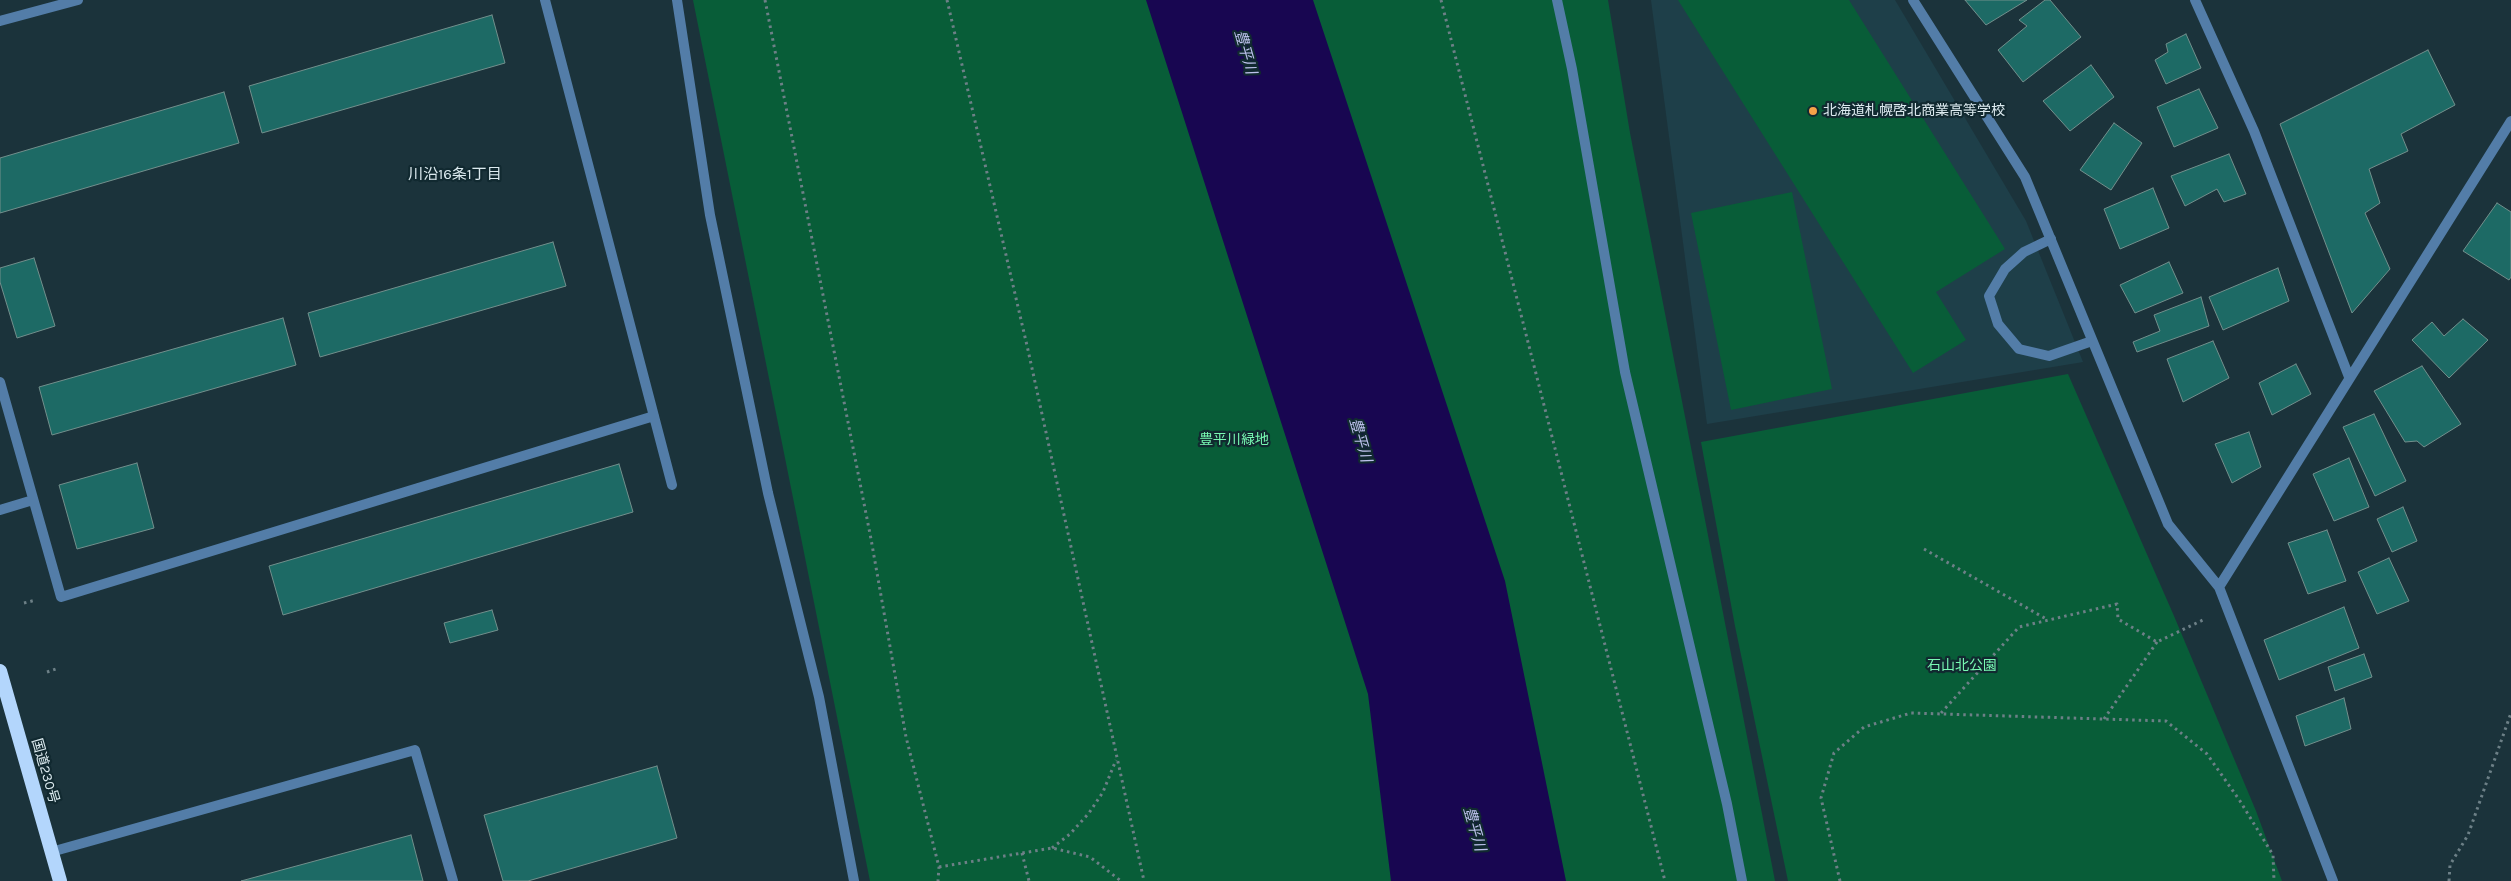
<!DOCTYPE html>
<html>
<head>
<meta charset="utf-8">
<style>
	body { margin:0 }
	canvas { display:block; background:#1b333b }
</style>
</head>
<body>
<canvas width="2511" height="881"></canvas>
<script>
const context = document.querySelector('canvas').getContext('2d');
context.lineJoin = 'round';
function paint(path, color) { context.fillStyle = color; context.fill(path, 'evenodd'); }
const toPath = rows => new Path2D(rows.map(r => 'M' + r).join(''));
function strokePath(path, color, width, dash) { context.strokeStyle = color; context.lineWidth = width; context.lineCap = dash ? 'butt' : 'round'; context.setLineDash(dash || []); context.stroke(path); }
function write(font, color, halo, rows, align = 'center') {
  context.font = font + ' Karla,"Noto Sans JP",sans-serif'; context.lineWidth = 4.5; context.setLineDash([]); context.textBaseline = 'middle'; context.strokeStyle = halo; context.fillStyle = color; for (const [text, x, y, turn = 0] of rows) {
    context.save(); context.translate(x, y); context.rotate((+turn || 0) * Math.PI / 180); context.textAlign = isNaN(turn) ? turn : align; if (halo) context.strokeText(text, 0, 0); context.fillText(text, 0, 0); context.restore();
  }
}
paint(toPath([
	[1651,0,1895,0,2026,221,2083,362,1707,424]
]), '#1e3f49');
paint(toPath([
	[693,0,1608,0,1630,133,1775,881,870,881],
	[1678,0,1849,0,2005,249,1936,292,1966,340,1913,373],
	[1792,192,1832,389,1731,410,1691,213],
	[2068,374,2174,616,2256,811,2282,881,1788,881,1735,626,1701,442]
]), '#085d38');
paint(toPath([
	[1146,0,1313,0,1505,581,1566,881,1391,881,1368,694]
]), '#180651');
const building = toPath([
	[1965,0,2027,0,1986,25,1965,0],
	[2045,0,2050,0,2081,37,2023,82,1998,50,2027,26,2019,20,2045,0],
	[492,15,505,63,262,133,249,86,492,15],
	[2186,34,2201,68,2166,84,2155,60,2168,52,2166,44,2186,34],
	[2428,50,2455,105,2401,134,2408,151,2369,169,2380,203,2365,213,2390,269,2352,313,2280,124,2428,50],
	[2091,65,2114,97,2070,131,2043,101,2091,65],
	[2199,89,2218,128,2174,147,2157,107,2199,89],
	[224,92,239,143,0,213,0,158,224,92],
	[2114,123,2142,143,2111,190,2080,170,2114,123],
	[2229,154,2246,194,2224,202,2217,189,2185,206,2171,176,2229,154],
	[2153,188,2169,228,2120,249,2104,209,2153,188],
	[2497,203,2511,212,2511,277,2509,280,2463,251,2497,203],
	[553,242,566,286,320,357,308,313,553,242],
	[34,258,55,326,17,338,0,282,0,268,34,258],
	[2169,262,2183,293,2135,313,2120,285,2169,262],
	[2278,268,2289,301,2223,330,2209,297,2278,268],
	[2201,297,2209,326,2137,352,2133,342,2160,331,2154,315,2201,297],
	[283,318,296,365,52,435,39,387,283,318],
	[2463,319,2488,340,2449,378,2412,340,2432,322,2444,336,2463,319],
	[2213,341,2229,378,2183,402,2167,359,2213,341],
	[2296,364,2311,394,2272,415,2259,383,2296,364],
	[2422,366,2461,424,2424,447,2417,441,2405,442,2374,391,2422,366],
	[2374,414,2406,481,2375,496,2343,427,2374,414],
	[2249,432,2261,467,2232,483,2215,444,2249,432],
	[2349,458,2369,507,2334,521,2313,474,2349,458],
	[137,463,154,528,77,549,59,485,137,463],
	[619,464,633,512,283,615,269,566,619,464],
	[2403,507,2417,541,2392,552,2377,519,2403,507],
	[2327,530,2346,581,2308,594,2288,543,2327,530],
	[2389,558,2409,601,2377,614,2358,572,2389,558],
	[2344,607,2359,648,2279,680,2264,640,2344,607],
	[492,610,498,630,450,643,444,623,492,610],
	[2364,654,2372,677,2335,691,2328,667,2364,654],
	[2344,698,2351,729,2305,746,2296,716,2344,698],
	[657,766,677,838,528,881,503,881,484,815,657,766],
	[411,835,423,881,241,881,411,835]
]);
paint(building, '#1d6a65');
strokePath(building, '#728f8c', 1);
strokePath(toPath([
	[765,0,871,539,906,737,939,867,938,881],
	[947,0,1028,350,1144,881],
	[1441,0,1665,881],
	[1924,549,2048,620],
	[24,603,36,600],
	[47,672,56,669],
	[1941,713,2019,627,2117,604,2118,619,2157,642,2205,619],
	[2104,719,2157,642],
	[1052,848,1070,834,1089,813,1103,792,1116,760],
	[1022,853,1029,881],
	[939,867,1052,848,1090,857,1121,881],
	[1840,881,1821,798,1834,753,1864,727,1911,713,2166,721,2207,754,2240,801,2273,855,2274,881],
	[2449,881,2450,865,2468,835,2511,713]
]), '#6d8087', 3, [2.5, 4]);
strokePath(toPath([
	[545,0,672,485],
	[0,21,78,0],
	[2051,239,2024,252,2005,269,1989,296,1998,324,2019,349,2049,356,2092,341],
	[0,382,61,597,654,416],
	[0,510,33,500]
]), '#537da8', 10);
strokePath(toPath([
	[677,0,710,215,768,493,819,697,854,881],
	[1557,0,1572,69,1625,372,1727,804,1742,881],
	[1913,0,2025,177,2168,524,2219,587,2333,881],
	[2195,0,2254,131,2349,377],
	[2219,587,2511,121],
	[51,852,415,750,453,881]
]), '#537da8', 10);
strokePath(toPath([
	[0,671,60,881]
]), '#b3d6fc', 14);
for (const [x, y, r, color] of [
	[1813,111,5,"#f6a248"]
]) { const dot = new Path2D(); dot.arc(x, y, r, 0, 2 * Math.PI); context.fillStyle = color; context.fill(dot); strokePath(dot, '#112930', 2); }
write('14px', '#dceaef', '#112930', [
	["北海道札幌啓北商業高等学校",1823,111]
], 'left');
write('14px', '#79f9b3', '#112930', [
	["豊平川緑地",1234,440],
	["石山北公園",1962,666]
]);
write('14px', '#dceaef', '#112930', [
	["国道230号",45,771,74]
]);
write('italic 15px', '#bec2ed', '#112930', [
	["豊平川",1245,52,74],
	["豊平川",1360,440,74],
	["豊平川",1474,829,74]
]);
write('15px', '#dceaef', '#112930', [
	["川沿16条1丁目",455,175]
]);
</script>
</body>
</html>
